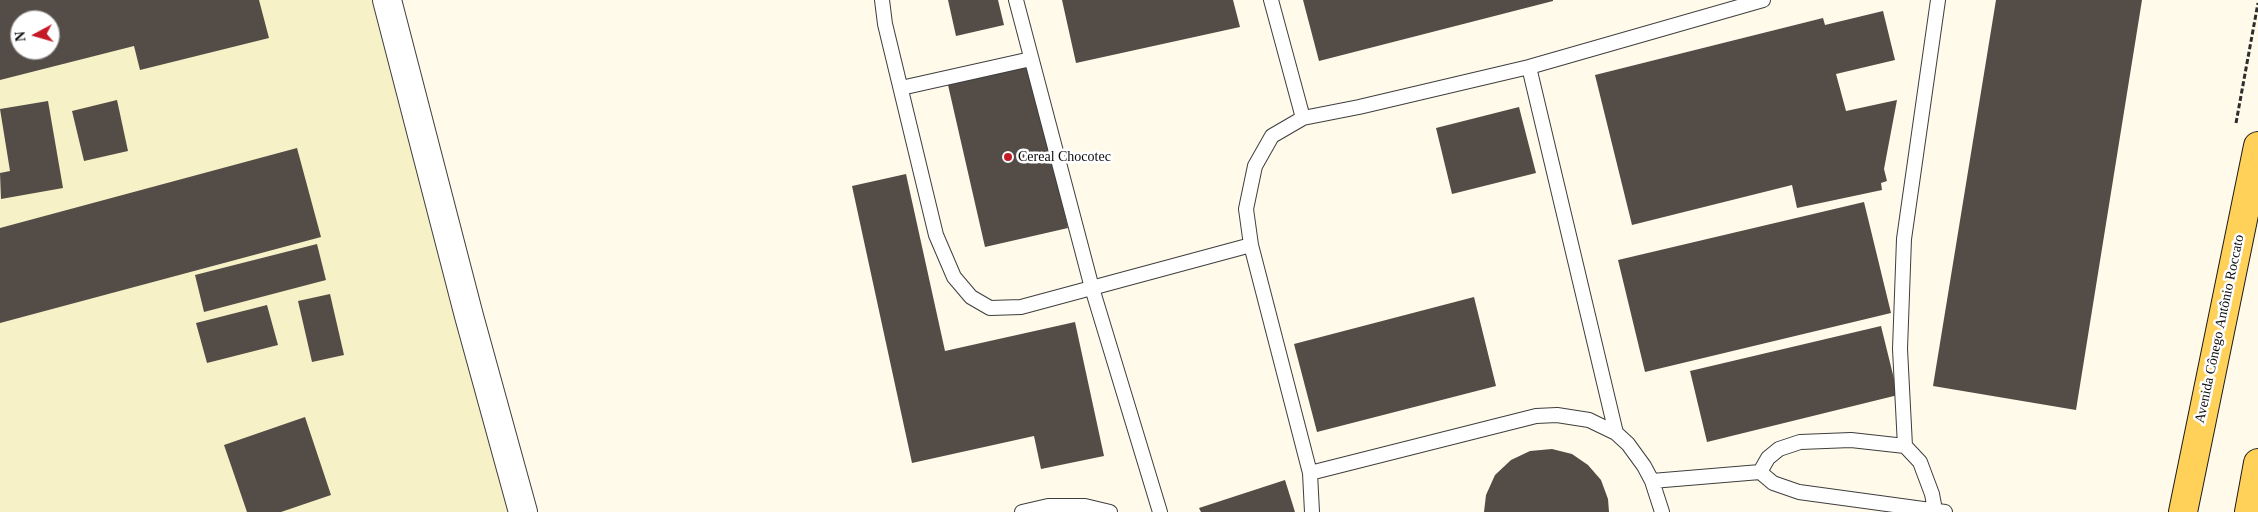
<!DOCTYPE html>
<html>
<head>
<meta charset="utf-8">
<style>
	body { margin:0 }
	#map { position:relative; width:2258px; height:512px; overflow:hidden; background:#fffae9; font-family:Georgia,serif }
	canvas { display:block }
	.north { position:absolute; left:10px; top:10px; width:50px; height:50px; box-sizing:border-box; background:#fff; border:1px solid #9d9d9d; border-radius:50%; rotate:264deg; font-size:14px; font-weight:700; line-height:20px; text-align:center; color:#0b0b0b }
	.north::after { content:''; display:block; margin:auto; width:18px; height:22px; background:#c41a27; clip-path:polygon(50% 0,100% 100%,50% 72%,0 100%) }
</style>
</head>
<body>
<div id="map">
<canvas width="2258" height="512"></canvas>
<div class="north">N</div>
</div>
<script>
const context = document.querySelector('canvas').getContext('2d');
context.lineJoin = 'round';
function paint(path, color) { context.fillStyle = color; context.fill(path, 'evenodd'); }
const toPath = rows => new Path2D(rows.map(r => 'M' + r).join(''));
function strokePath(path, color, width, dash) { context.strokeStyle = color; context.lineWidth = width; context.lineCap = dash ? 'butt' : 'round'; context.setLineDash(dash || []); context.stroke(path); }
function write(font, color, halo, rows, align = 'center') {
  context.font = font + ' Georgia,serif'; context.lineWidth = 5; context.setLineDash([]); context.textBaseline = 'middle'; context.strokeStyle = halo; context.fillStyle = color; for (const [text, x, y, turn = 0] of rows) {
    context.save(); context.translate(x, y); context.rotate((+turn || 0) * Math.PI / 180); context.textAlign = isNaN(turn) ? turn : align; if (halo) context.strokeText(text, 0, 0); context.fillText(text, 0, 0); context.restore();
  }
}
paint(toPath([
	[0,0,397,0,509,512,0,512],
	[20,20,50,20,50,50,20,50]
]), '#f7f1c7');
paint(toPath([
	[0,0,259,0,269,38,140,70,134,46,0,80],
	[20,20,50,20,50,50,20,50],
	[948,0,998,0,1004,25,956,36],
	[1062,0,1233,0,1240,27,1076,63],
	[1303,0,1553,0,1553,1,1319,61],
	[1996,0,2142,0,2076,410,1933,386],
	[1883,11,1895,60,1836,74,1846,111,1897,100,1884,169,1887,181,1881,183,1882,190,1797,208,1792,185,1632,225,1595,75,1823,18,1825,25],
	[1031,66,1068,228,985,247,948,85],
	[117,100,128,151,84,161,72,111],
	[48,101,63,188,1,199,0,173,10,171,0,109],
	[1519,107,1536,173,1452,194,1436,128],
	[297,148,321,237,0,323,0,228],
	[906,174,945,351,1075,322,1104,456,1041,469,1034,436,912,463,852,186],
	[1864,202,1891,313,1645,372,1618,260],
	[317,244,326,280,204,312,195,275],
	[330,294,344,355,312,362,298,301],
	[1474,297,1496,386,1317,432,1294,344],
	[267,305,278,345,207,363,196,323],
	[1881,326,1898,395,1707,442,1690,371],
	[305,417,331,495,281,512,247,512,224,445],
	[1552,449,1572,454,1588,465,1601,480,1608,499,1609,512,1484,512,1486,495,1495,475,1511,460,1530,451],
	[1285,480,1295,512,1201,512,1199,508]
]), '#544c47');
const lane = toPath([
	[882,0,885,24,936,235,954,277,971,297,990,308,1021,307,1251,245],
	[1016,0,1092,288,1160,512],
	[1271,0,1303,118,1359,107,1529,67,1763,0],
	[1529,67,1616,433],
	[901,88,1031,59],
	[1303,118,1272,136,1255,166,1246,209,1251,245,1310,473,1312,512],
	[1905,446,1900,349,1904,239,1938,0],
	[1760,472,1768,458,1779,449,1800,442,1851,440,1905,446,1920,462,1932,494,1935,510],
	[1310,473,1536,416,1557,415,1589,420,1616,433,1628,444,1644,466,1652,481,1662,512],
	[1652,481,1760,472,1773,483,1799,492,1945,512],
	[1022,512,1048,506,1085,506,1110,512]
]);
const street = toPath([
	[387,0,469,316,523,512]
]);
const primary = toPath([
	[2183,512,2258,146],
	[2249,512,2258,463]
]);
strokePath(lane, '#3e3e3e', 16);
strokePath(street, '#3e3e3e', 30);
strokePath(primary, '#1c1c1c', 30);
strokePath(toPath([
	[2236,123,2258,3]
]), '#2d2d2d', 3, [5, 2.5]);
strokePath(lane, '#fff', 14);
strokePath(street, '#fff', 28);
strokePath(primary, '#ffd159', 28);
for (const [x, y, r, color] of [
	[1008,157,5,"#c41a27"]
]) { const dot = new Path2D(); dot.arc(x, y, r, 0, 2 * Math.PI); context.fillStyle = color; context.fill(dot); strokePath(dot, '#fff', 2); }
write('14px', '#0b0b0b', '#fff', [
	["Cereal Chocotec",1018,157]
], 'left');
write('14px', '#0b0b0b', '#fff', [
	["Avenida Cônego Antônio Roccato",2220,329,-78]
]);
</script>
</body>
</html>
